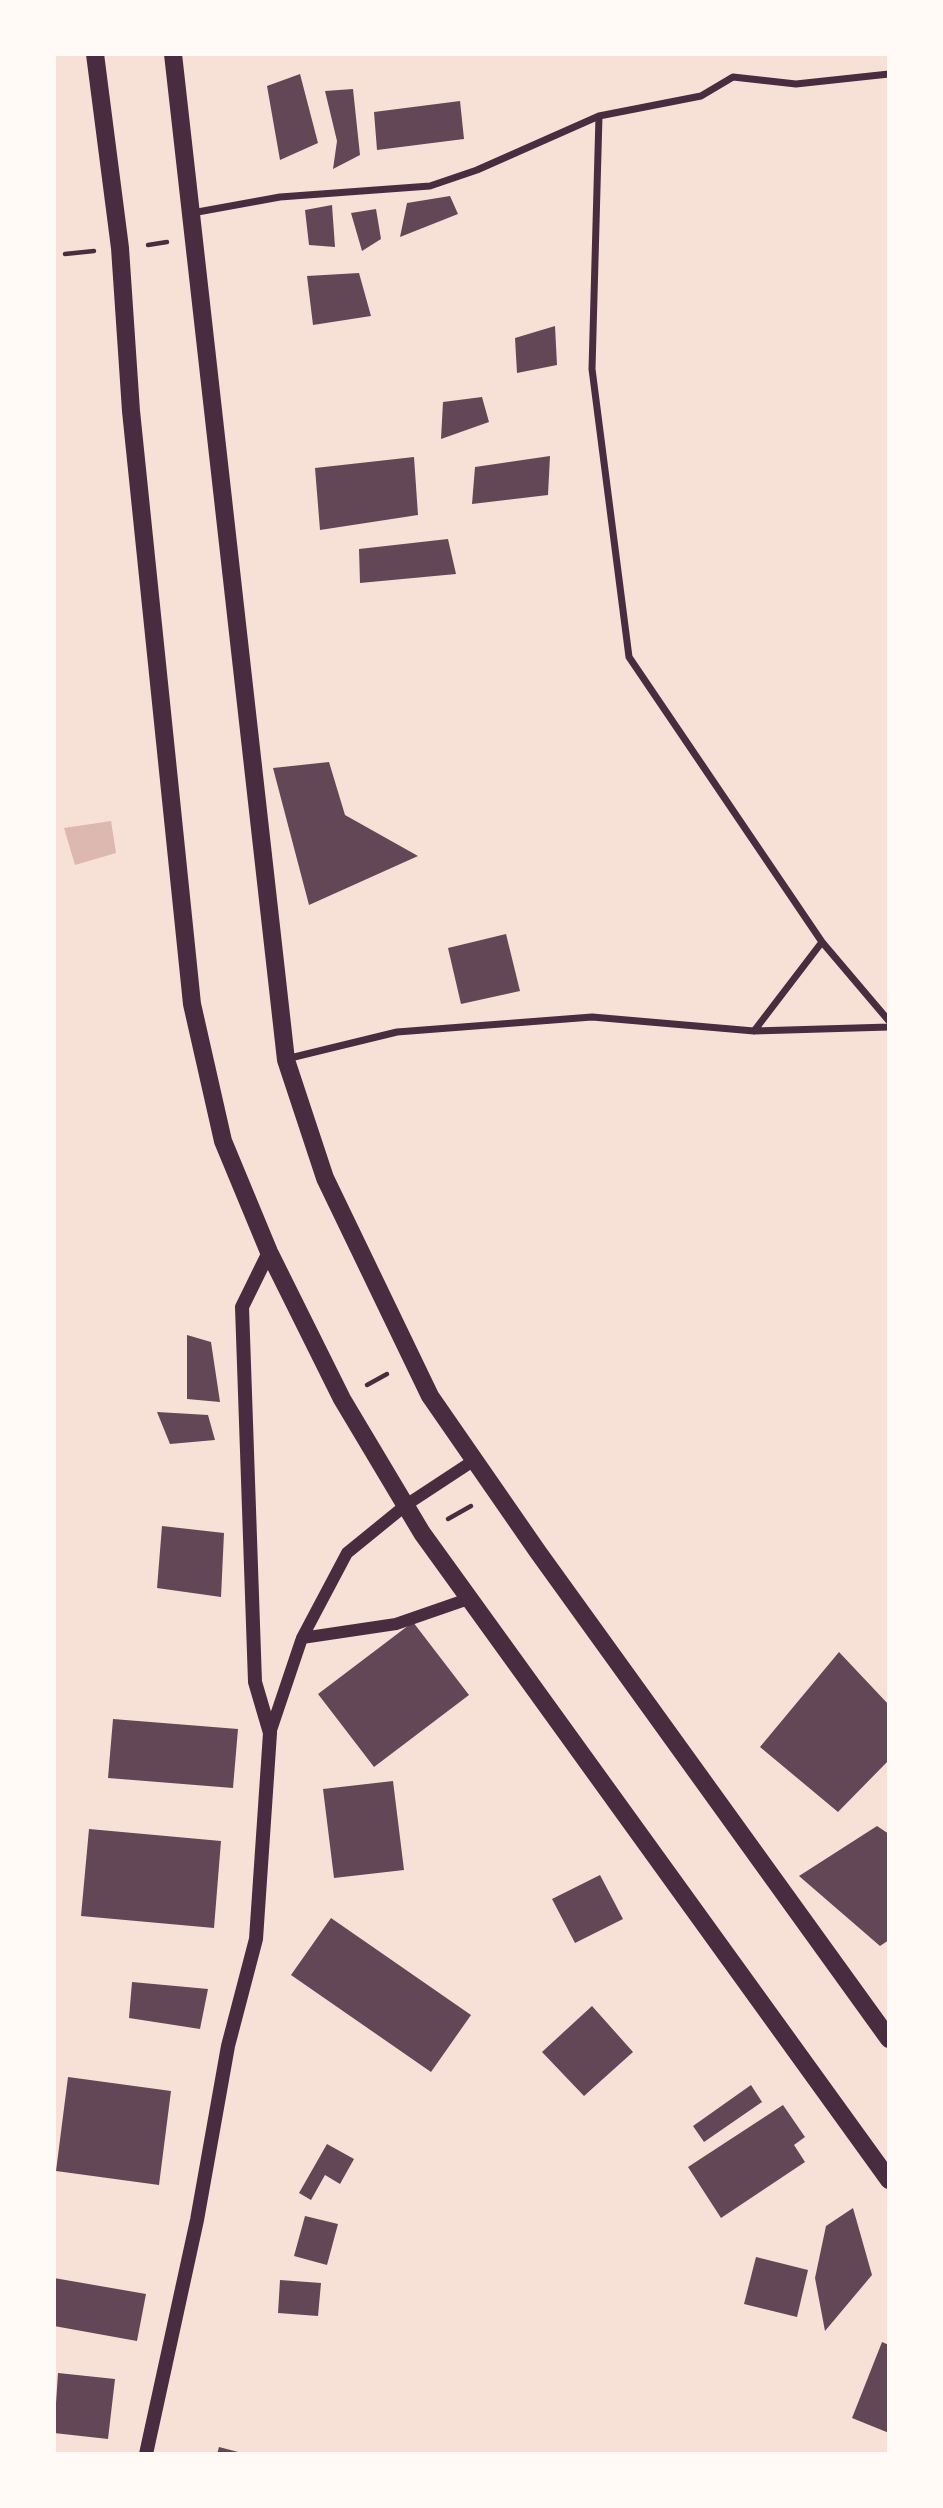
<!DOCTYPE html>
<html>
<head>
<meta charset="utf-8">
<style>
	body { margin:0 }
	#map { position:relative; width:943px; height:2508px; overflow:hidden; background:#f7e1d7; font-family:"PT Sans Narrow",sans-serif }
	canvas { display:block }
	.frame { position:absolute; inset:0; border:56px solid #fffaf5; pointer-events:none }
</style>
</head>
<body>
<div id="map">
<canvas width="943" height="2508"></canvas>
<div class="frame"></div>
</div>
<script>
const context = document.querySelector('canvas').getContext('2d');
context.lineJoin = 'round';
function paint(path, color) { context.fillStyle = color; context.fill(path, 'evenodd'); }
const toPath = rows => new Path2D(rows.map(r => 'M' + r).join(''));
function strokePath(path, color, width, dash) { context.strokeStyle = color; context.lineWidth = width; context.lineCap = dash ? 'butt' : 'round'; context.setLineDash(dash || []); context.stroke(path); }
paint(toPath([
	[111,821,116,853,75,865,64,828]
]), '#dcb8b0');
paint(toPath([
	[300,74,318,143,280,160,267,86],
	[353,89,360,155,333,169,337,141,325,91],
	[460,101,464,139,377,150,374,112],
	[450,196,458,214,400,237,407,203],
	[332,205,335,247,309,245,305,210],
	[376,209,381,239,362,251,351,213],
	[359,273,371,316,313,325,307,276],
	[555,326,557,365,517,373,515,338],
	[482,397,489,422,441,439,443,402],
	[550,456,548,495,472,504,475,467],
	[414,457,418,515,320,530,315,468],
	[448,539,456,574,360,583,359,549],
	[329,762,345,815,418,856,309,905,273,768],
	[506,934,520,991,461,1004,448,948],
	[187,1335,211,1342,220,1402,187,1399],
	[157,1412,208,1415,215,1440,170,1444],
	[162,1526,224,1533,221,1597,157,1588],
	[413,1622,469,1695,374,1767,318,1694],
	[839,1652,889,1705,889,1760,838,1812,760,1747],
	[113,1719,238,1729,233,1788,108,1778],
	[393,1781,404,1870,334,1878,323,1789],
	[877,1826,889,1834,889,1940,880,1946,799,1876],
	[89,1829,221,1841,214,1928,81,1916],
	[600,1875,623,1919,575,1943,552,1899],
	[331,1918,471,2015,431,2072,291,1975],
	[132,1982,208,1989,200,2029,129,2018],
	[592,2006,633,2052,584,2096,542,2052],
	[68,2077,171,2091,159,2185,56,2171],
	[751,2085,762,2102,704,2142,693,2126],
	[783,2105,805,2137,794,2145,805,2162,721,2218,688,2167],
	[327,2144,354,2159,340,2184,325,2175,311,2200,299,2193],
	[853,2208,872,2275,825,2331,815,2278,826,2226],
	[305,2216,338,2224,327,2265,294,2256],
	[756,2257,808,2270,797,2317,744,2304],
	[54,2278,146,2294,137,2341,54,2326],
	[280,2280,321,2283,318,2316,278,2313],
	[882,2342,889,2345,889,2433,852,2418],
	[58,2373,115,2379,108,2439,54,2433],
	[219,2447,242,2453,242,2454,217,2454]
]), '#644757');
strokePath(toPath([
	[148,245,167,242],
	[65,254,94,251],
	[367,1385,387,1374],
	[448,1519,471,1506]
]), '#4a2c40', 4.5);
strokePath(toPath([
	[599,116,592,369,629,657,822,942,889,1021],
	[192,213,280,197,430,186,477,170,599,116,701,96,733,77,796,84,889,74],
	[754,1031,822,942],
	[286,1059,397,1032,592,1017,754,1031,889,1027]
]), '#4a2c40', 7);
strokePath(toPath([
	[302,1638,396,1624,471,1598],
	[270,1733,302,1638,347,1553,406,1505,476,1459]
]), '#4a2c40', 12);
strokePath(toPath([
	[146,2454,197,2220,228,2046,256,1939,270,1733,255,1682,242,1307,269,1252]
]), '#4a2c40', 14);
strokePath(toPath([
	[95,54,120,248,131,411,192,1004,223,1141,269,1252,342,1399,422,1533,889,2180],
	[173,54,286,1060,325,1178,430,1396,538,1552,889,2039]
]), '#4a2c40', 18);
</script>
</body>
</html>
